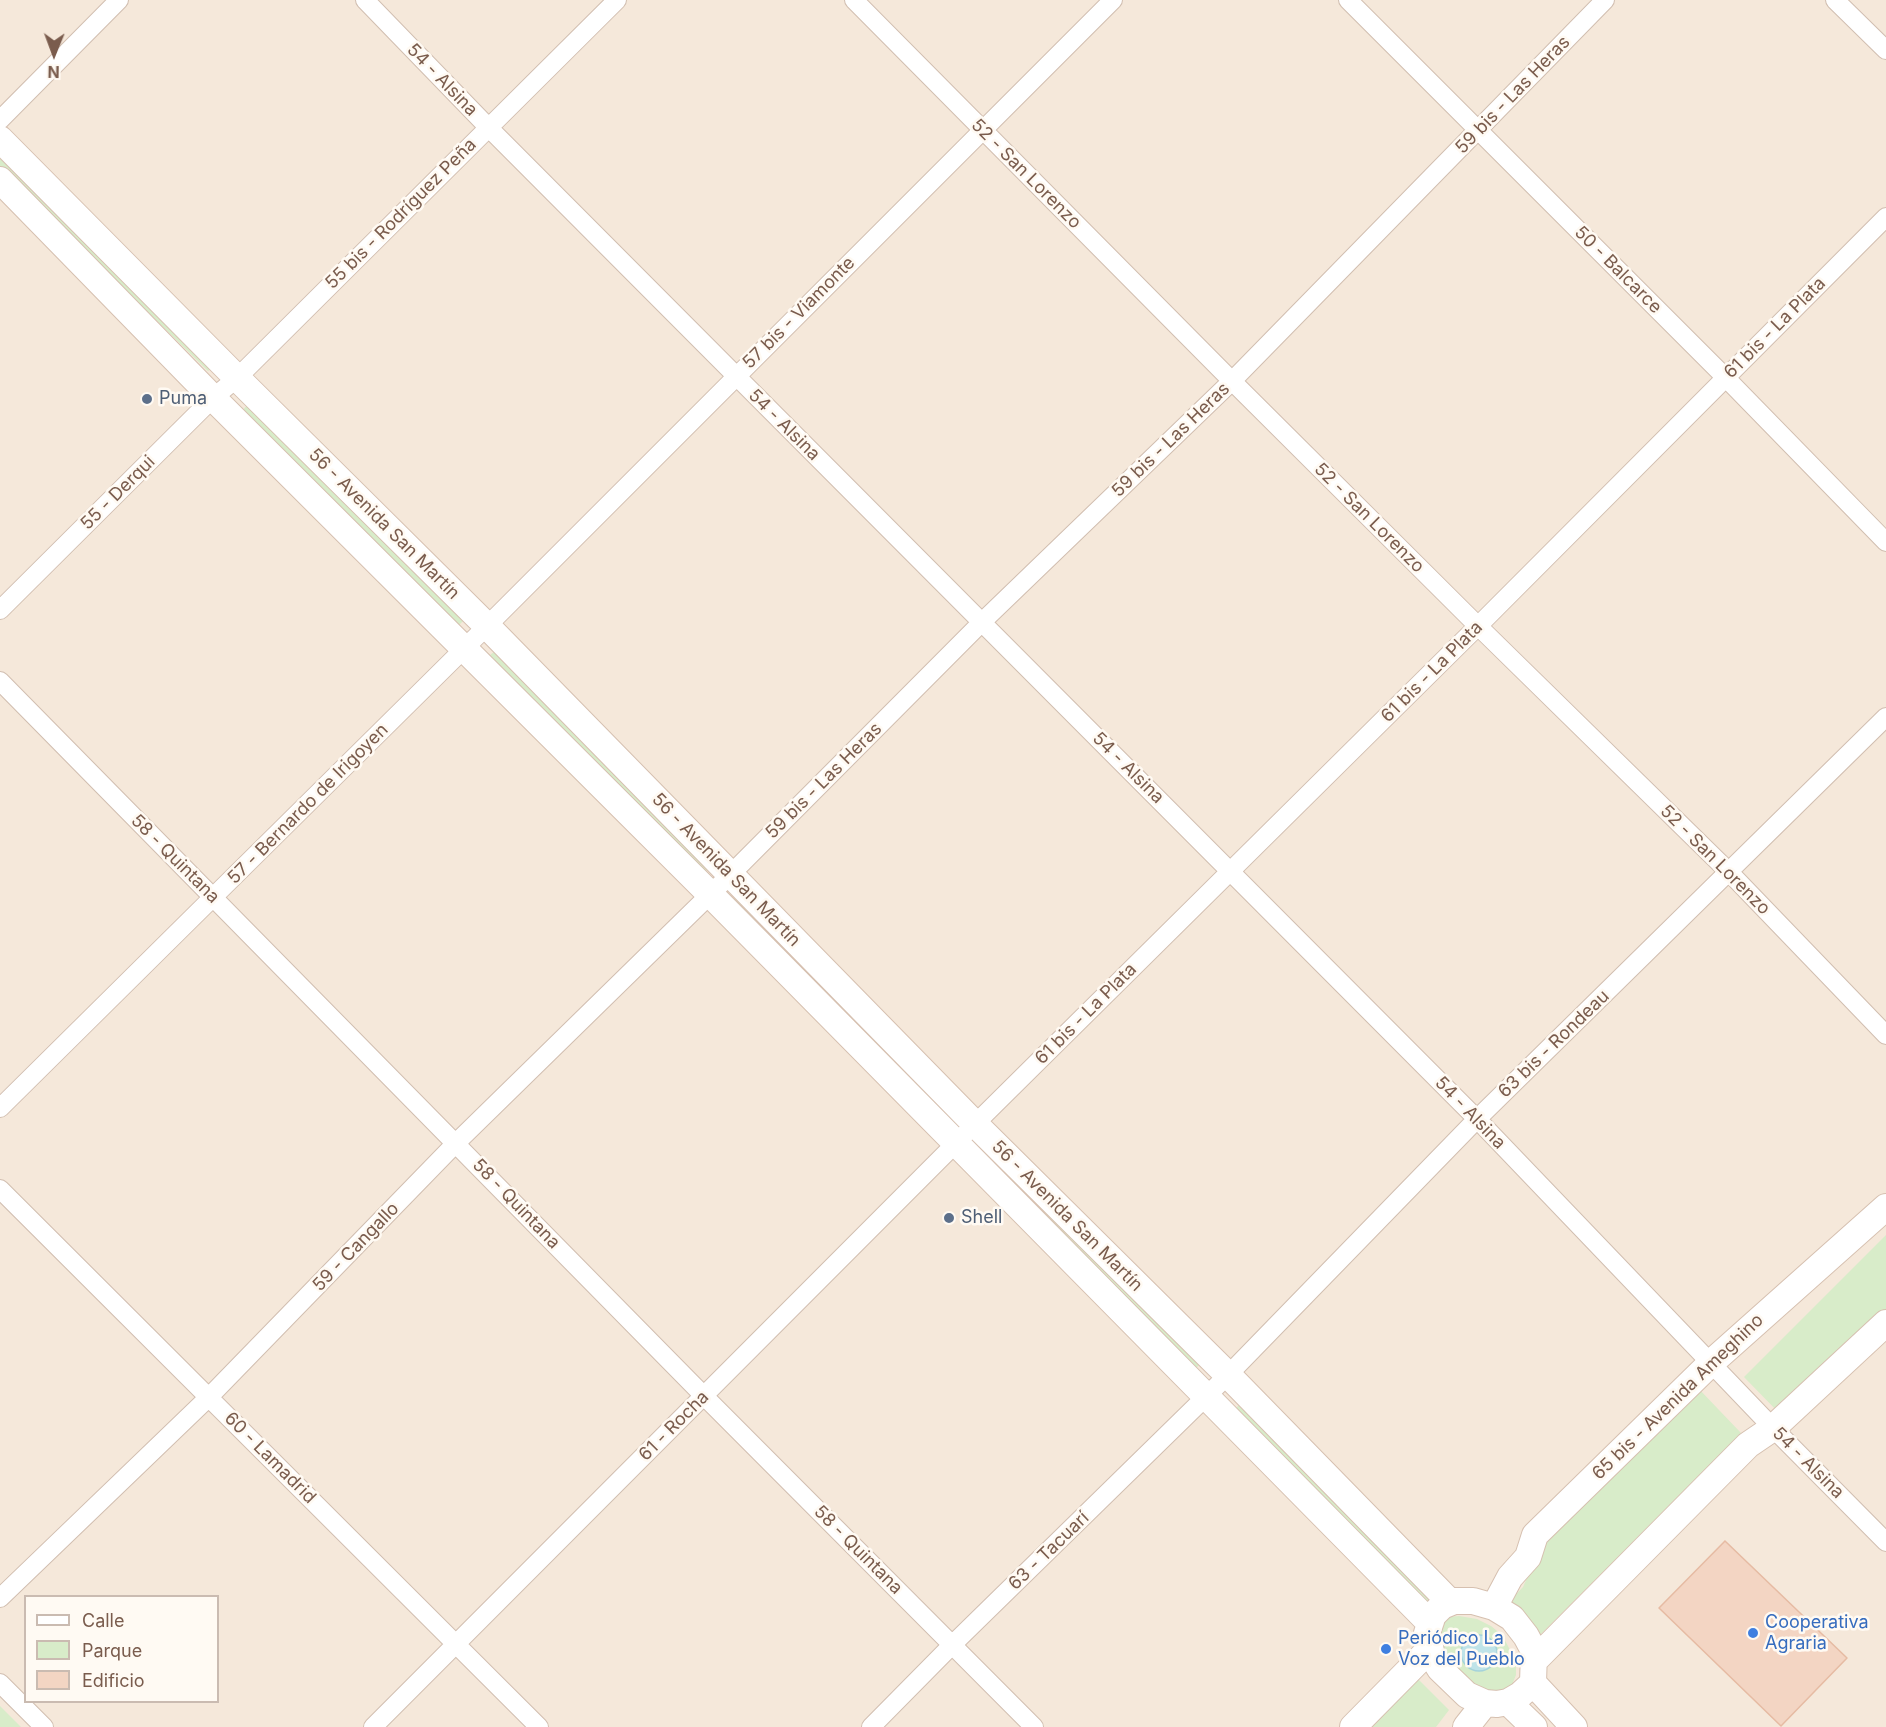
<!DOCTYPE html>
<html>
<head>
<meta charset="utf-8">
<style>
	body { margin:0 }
	#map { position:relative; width:1886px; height:1727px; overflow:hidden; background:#fdf6ec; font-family:Inter,sans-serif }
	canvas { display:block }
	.legend { position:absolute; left:24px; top:1595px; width:195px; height:108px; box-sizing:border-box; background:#fffaf3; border:2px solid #cabbb1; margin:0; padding:8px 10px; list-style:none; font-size:18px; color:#7a5c4d }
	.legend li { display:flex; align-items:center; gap:12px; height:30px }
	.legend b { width:30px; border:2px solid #cabbb1 }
	.north { position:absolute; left:24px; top:24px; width:60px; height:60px; -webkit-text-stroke:4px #fffaf3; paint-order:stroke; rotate:181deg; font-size:16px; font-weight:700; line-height:24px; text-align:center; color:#7a5c4d }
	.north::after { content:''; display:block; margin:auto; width:21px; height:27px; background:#7a5c4d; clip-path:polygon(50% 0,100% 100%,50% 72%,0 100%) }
</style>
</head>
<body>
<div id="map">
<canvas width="1886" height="1727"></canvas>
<ul class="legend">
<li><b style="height:8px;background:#fff"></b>Calle</li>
<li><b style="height:16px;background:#d8ecc9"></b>Parque</li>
<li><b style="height:16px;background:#f3d5c3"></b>Edificio</li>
</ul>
<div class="north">N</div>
</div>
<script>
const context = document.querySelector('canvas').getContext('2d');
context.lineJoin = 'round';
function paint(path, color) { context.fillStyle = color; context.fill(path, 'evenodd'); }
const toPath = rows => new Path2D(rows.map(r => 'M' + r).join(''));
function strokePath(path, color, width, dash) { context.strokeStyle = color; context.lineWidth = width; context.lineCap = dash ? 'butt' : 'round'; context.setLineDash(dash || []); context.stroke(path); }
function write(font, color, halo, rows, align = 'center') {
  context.font = font + ' Inter,sans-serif'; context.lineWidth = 5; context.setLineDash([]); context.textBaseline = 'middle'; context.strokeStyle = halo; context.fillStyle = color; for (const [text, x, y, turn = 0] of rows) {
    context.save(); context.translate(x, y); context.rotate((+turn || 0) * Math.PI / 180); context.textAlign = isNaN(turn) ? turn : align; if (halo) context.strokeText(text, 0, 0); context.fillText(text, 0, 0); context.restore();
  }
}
paint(toPath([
	[0,0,1886,0,1886,1727,0,1727],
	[26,1596,218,1596,218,1702,26,1702]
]), '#f5e8da');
paint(toPath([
	[0,155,214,366,208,371,0,166],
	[248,404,465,619,459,625,243,410],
	[495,651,710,867,704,873,489,656],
	[737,896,951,1114,945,1119,731,901],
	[985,1147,1202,1362,1196,1368,979,1153],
	[1886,1235,1886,1315,1783,1417,1744,1377],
	[1697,1387,1741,1433,1540,1635,1531,1638,1501,1610,1523,1587,1546,1535],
	[1240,1404,1433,1599,1427,1605,1234,1410],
	[1459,1616,1477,1619,1491,1626,1502,1635,1516,1661,1516,1675,1511,1687,1503,1692,1478,1690,1444,1656,1439,1625,1447,1617],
	[1477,1635,1489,1637,1497,1652,1494,1663,1473,1670,1464,1663,1461,1657,1471,1637],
	[1415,1676,1449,1710,1436,1727,1364,1727],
	[0,1706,21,1727,0,1727]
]), '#d8ecc9');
const water = toPath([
	'1461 1653a18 18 0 1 1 36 0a18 18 0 1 1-36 0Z'
]);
paint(water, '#bfe3e8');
strokePath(water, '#a5d3da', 1.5);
const building = toPath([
	[1725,1541,1847,1658,1781,1726,1659,1608,1725,1541]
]);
paint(building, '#f3d5c3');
strokePath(building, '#e6bba3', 1.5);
const street = toPath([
	[365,0,488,127,1477,1119,1773,1428,1886,1542],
	[854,0,1232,381,1478,626,1729,872,1886,1035],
	[1348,0,1725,377,1886,542],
	[1835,0,1886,50],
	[0,120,119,0],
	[0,610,213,398,237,378,617,0],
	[0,681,704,1396,1034,1727],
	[0,1108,487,626,1113,0],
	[0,1189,539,1727],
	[0,1598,209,1397,456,1143,730,875,982,622,1232,381,1605,0],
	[0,1683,44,1727],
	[373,1727,975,1124,1478,626,1886,217],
	[871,1727,953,1644,1228,1375,1477,1119,1886,717]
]);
const secondary = toPath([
	[0,139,237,378,487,626,975,1124,1228,1375,1450,1602],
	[0,180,213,398,710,894,1428,1621,1431,1621],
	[1454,1601,1473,1601,1494,1607,1512,1618,1526,1636,1534,1651,1533,1683,1520,1695,1508,1702,1497,1704,1485,1703,1467,1695,1440,1669,1432,1656,1427,1633,1433,1615,1442,1606,1454,1601],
	[1494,1607,1510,1577,1528,1557,1535,1535,1712,1362,1886,1207],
	[1534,1661,1748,1445,1773,1428,1886,1323],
	[1533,1683,1574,1727],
	[1508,1702,1534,1727],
	[1353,1727,1430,1649],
	[1466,1727,1485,1703]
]);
strokePath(street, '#d1beb0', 20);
strokePath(secondary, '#d6c0b0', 28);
strokePath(street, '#fff', 18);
strokePath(secondary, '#fff', 26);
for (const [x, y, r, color] of [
	[147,399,6,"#5c6f8a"],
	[949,1218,6,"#5c6f8a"],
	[1753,1633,6,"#3f7fe0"],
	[1386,1649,6,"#3f7fe0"]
]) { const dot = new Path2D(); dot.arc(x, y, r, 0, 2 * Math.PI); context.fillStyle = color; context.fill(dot); strokePath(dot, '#fffaf3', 2); }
write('18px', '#7a5c4d', '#fffaf3', [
	["54 - Alsina",442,80,46],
	["59 bis - Las Heras",1513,95,-46],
	["52 - San Lorenzo",1026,174,45],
	["55 bis - Rodríguez Peña",401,214,-45],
	["50 - Balcarce",1618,270,45],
	["57 bis - Viamonte",799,313,-45],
	["61 bis - La Plata",1775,328,-45],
	["54 - Alsina",784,425,45],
	["59 bis - Las Heras",1171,440,-44],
	["55 - Derqui",118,493,-45],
	["52 - San Lorenzo",1369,518,45],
	["56 - Avenida San Martín",384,524,45],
	["61 bis - La Plata",1432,672,-45],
	["54 - Alsina",1128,768,45],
	["59 bis - Las Heras",824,781,-45],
	["57 - Bernardo de Irigoyen",308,804,-45],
	["58 - Quintana",175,859,45],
	["52 - San Lorenzo",1715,860,45],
	["56 - Avenida San Martín",726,870,46],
	["61 bis - La Plata",1086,1014,-45],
	["63 bis - Rondeau",1554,1044,-44],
	["54 - Alsina",1470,1113,46],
	["58 - Quintana",516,1204,46],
	["56 - Avenida San Martín",1067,1216,45],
	["59 - Cangallo",356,1247,-46],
	["65 bis - Avenida Ameghino",1678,1397,-44],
	["61 - Rocha",674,1426,-45],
	["60 - Lamadrid",270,1458,45],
	["54 - Alsina",1808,1463,45],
	["58 - Quintana",858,1550,45],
	["63 - Tacuarí",1049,1551,-44]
]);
write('18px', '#4e5e75', '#fffaf3', [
	["Puma",159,399],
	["Shell",961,1218]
], 'left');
write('18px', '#366cbe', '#fffaf3', [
	["Cooperativa",1765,1623],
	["Agraria",1765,1644],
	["Periódico La",1398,1639],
	["Voz del Pueblo",1398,1660]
], 'left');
</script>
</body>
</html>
